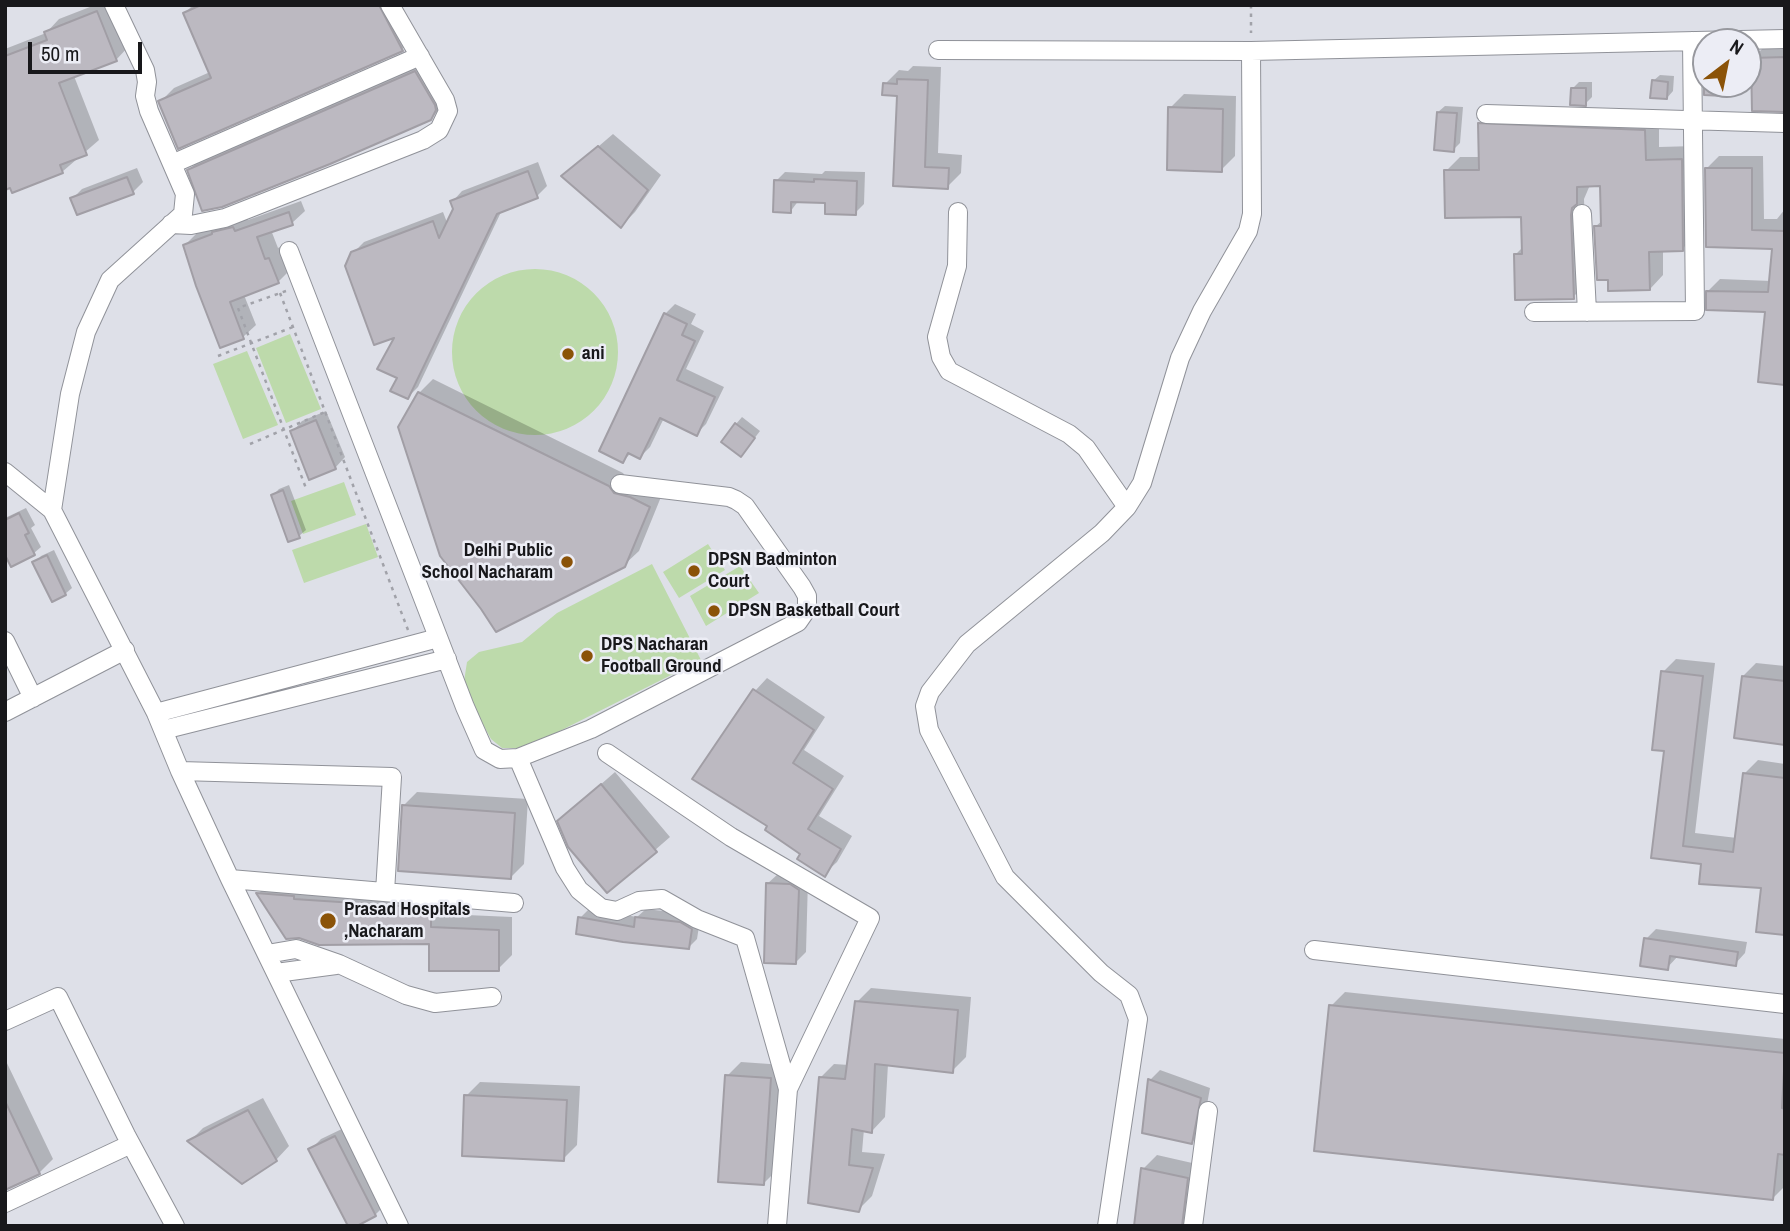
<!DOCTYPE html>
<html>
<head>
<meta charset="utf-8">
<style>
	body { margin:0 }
	#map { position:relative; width:1790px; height:1231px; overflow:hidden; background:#dee0e8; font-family:"Archivo Narrow",sans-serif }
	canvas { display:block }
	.frame { position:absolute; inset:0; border:7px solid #18181b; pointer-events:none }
	.north { position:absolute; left:1692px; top:28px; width:70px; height:70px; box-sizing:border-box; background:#ecedf5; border:2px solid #97989e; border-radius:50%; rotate:32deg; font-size:19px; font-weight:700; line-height:28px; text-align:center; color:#18181b }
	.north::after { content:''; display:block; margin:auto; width:24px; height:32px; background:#8b5308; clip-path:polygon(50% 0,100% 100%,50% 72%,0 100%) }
	.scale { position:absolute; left:28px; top:42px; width:114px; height:32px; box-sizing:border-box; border:4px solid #18181b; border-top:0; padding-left:9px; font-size:21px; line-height:24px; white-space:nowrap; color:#18181b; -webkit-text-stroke:5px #ecedf5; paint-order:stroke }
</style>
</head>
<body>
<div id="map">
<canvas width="1790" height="1231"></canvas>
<div class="frame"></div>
<div class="north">N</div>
<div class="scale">50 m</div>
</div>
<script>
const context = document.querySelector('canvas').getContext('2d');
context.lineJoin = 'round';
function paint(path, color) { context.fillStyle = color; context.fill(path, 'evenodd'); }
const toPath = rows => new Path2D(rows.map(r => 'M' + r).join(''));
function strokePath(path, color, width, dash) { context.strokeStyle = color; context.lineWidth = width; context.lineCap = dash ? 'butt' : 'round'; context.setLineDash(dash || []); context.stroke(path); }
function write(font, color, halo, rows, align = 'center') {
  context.font = font + ' "Archivo Narrow",sans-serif'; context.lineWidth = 5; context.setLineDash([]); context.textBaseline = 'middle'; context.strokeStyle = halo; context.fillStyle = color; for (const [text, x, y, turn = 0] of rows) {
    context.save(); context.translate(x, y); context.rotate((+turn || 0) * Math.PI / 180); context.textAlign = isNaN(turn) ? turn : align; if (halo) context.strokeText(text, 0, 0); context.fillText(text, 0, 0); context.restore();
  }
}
paint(toPath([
	'452 352a83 83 0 1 1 166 0a83 83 0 1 1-166 0Z',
	[290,334,321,409,286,423,256,348],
	[247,351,278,425,243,439,213,364],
	[344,482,356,515,303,534,291,501],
	[366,524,378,557,304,583,292,550],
	[708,544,725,570,679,598,663,572],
	[652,564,701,660,526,748,502,748,491,739,463,688,467,662,479,652,522,642,557,613],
	[740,566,759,593,706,626,690,596]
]), '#bddaab');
paint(toPath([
	[95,5,113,5,129,46,116,60,74,76,99,140,62,172,5,188,5,49,46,33,59,19],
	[193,5,399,5,416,36,402,49,179,147,160,102,174,88,210,72,185,13],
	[1763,48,1785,48,1785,111,1753,58],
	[429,58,445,104,430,119,189,170,203,156],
	[913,66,941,67,938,153,962,155,961,173,947,187,895,185,899,95,885,84,899,70,908,71],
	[1705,69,1706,84,1730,84,1730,88,1723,94,1706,94],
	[1660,75,1674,76,1673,91,1667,98,1653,81],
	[1579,82,1592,82,1592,97,1585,104,1572,89],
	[1184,94,1236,96,1235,156,1221,170,1170,108],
	[1445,106,1463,107,1460,143,1453,150,1438,112],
	[1494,110,1659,117,1659,147,1695,146,1696,235,1682,249,1663,250,1663,275,1650,289,1609,278,1596,226,1603,220,1602,184,1590,185,1584,199,1587,283,1573,297,1515,255,1523,247,1522,215,1446,171,1460,157,1480,157,1480,124],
	[613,134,661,175,635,212,621,226,564,176],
	[1719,156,1763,156,1764,219,1777,219,1785,209,1785,383,1767,310,1708,291,1720,279,1771,281,1774,247,1707,245,1707,168],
	[538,162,547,186,537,196,502,210,418,387,408,397,399,378,398,334,353,253,364,242,443,212,448,225,455,209,452,202,462,191],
	[137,168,143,182,133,192,72,199,82,189],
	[825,171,865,172,864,204,855,213,827,201,799,200,790,212,776,181,785,172,822,174],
	[301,201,305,211,292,223,271,230,278,248,282,246,291,269,278,282,244,295,256,325,243,337,221,346,185,245,198,232,246,215,248,220],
	[675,304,696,314,691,324,704,331,686,369,724,387,706,424,696,434,664,418,650,447,640,457,631,453,623,461,665,314],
	[433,379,623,473,628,480,663,492,639,551,624,565,419,393],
	[326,411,345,457,335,468,292,432,302,421],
	[742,417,760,431,747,448,736,424],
	[289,485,306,530,299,536,289,540,273,495,279,489],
	[26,508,35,525,31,528,41,547,34,553,5,551,5,518],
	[54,550,72,588,65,594,35,563,41,556],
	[1676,659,1715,663,1695,833,1737,838,1744,774,1758,760,1785,764,1785,933,1763,887,1703,862,1653,856,1666,750,1663,672],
	[1756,663,1785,666,1785,743,1743,676],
	[767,678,825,717,804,750,844,776,819,816,852,836,837,862,824,874,770,826,755,691],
	[615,772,670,837,608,891,559,821],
	[417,792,528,799,524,864,510,878,403,806],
	[778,874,808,879,806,952,796,962,767,884],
	[272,880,445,895,444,914,512,917,512,955,498,969,430,942,287,937,259,893],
	[589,909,637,917,646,909,689,914,700,920,697,939,688,948,580,918],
	[1656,929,1747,942,1745,953,1735,964,1678,956,1667,968,1646,939],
	[871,988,971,997,966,1057,952,1071,888,1064,885,1117,872,1131,864,1129,862,1152,885,1154,872,1196,858,1210,820,1078,834,1064,849,1065,857,1002],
	[1345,992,1785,1039,1785,1186,1773,1198,1331,1006],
	[5,1059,53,1159,39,1173,5,1188],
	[741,1062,784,1065,777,1170,763,1184,727,1076],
	[1160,1070,1210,1088,1202,1132,1192,1142,1150,1080],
	[480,1082,580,1086,577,1145,563,1159,466,1096],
	[263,1098,289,1146,276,1160,190,1141,203,1128],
	[346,1127,385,1205,375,1215,311,1149,321,1139],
	[1157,1155,1201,1165,1193,1226,1136,1226,1143,1169]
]), '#0003');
const building = toPath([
	[201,5,379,5,403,51,178,149,158,101,211,78,183,13,201,5],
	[97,11,117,61,59,83,87,155,60,165,63,173,12,193,10,188,5,190,5,56,47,40,44,32,97,11],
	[1785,57,1785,112,1752,111,1751,58,1785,57],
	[415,71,435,105,436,110,431,120,330,164,222,207,202,211,187,170,415,71],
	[897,79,928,80,925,167,949,168,948,189,893,186,897,96,882,95,883,83,897,84,897,79],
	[1652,80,1668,82,1667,99,1650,98,1652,80],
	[1704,84,1724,84,1724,96,1704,95,1704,84],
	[1571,88,1586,88,1586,106,1570,105,1571,88],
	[1168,107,1223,109,1222,172,1167,170,1168,107],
	[1437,112,1457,113,1454,152,1434,150,1437,112],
	[1478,123,1645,130,1646,160,1682,159,1683,251,1649,252,1650,290,1608,291,1608,280,1597,280,1594,226,1601,226,1600,186,1577,187,1577,204,1572,208,1571,215,1574,299,1515,300,1514,254,1522,254,1521,217,1445,218,1444,170,1479,170,1478,123],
	[598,146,648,190,621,228,561,176,598,146],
	[1705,168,1752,168,1752,230,1785,231,1785,385,1758,382,1765,312,1706,310,1706,291,1768,292,1772,249,1706,247,1705,168],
	[528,171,538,198,497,214,408,399,390,391,397,378,377,369,394,338,374,345,345,266,351,252,433,221,439,238,453,209,450,201,528,171],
	[127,177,134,194,77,215,70,198,127,177],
	[814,179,857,181,856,215,825,214,825,203,791,202,791,213,773,212,774,180,814,182,814,179],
	[289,212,293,225,257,237,265,259,269,258,279,283,230,302,244,339,220,348,196,286,183,245,212,234,212,232,233,227,235,231,289,212],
	[664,313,687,324,682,335,695,341,677,380,715,397,697,436,660,418,640,459,628,453,623,463,599,451,664,313],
	[418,392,609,486,614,493,630,497,650,507,625,567,496,632,481,609,440,556,398,427,418,392],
	[316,420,336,469,309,480,290,431,316,420],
	[735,423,755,438,741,457,721,442,735,423],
	[283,490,300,538,288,542,271,495,283,490],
	[19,513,29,533,25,535,35,555,11,567,5,555,5,520,19,513],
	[47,555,66,595,52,602,32,562,47,555],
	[1661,671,1703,676,1683,846,1733,852,1743,773,1785,778,1785,935,1756,932,1761,888,1699,884,1701,864,1651,858,1664,751,1652,750,1661,671],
	[1742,676,1785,681,1785,745,1734,738,1742,676],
	[753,689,814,730,793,763,833,789,808,829,841,849,825,877,797,859,800,854,765,830,767,826,692,779,753,689],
	[601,784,657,852,607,893,568,847,557,821,601,784],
	[402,805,515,813,511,879,398,871,402,805],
	[766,883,790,884,799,890,796,964,764,963,766,883],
	[256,893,294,896,294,899,431,908,431,927,499,930,499,971,429,971,429,944,319,945,299,938,286,939,256,893],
	[578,917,634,927,635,917,680,922,692,929,689,949,623,942,576,934,578,917],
	[1644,938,1738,952,1736,966,1670,956,1668,970,1640,966,1644,938],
	[855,1001,958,1010,953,1073,875,1064,872,1133,852,1129,849,1165,873,1168,859,1212,808,1203,819,1077,845,1079,855,1001],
	[1329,1005,1785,1053,1782,1108,1785,1109,1785,1155,1778,1154,1773,1200,1314,1151,1329,1005],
	[725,1075,771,1078,764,1185,718,1182,725,1075],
	[1148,1079,1201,1098,1192,1144,1142,1133,1148,1079],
	[464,1095,567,1100,564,1161,462,1156,464,1095],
	[5,1101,40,1174,5,1190,5,1101],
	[248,1110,277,1161,242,1184,187,1141,248,1110],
	[335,1136,376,1216,357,1226,348,1226,308,1149,335,1136],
	[1141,1168,1188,1178,1182,1226,1134,1226,1141,1168]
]);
paint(building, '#bcb9c1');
strokePath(building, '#a19ea5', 2);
const minor = toPath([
	[938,50,1251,51,1785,39],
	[1486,114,1785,123],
	[172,164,420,56],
	[958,212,957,266,937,337,941,357,949,371,1069,434,1086,448,1127,507],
	[1582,214,1587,312],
	[171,224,191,225,225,218,423,140,439,130,448,111,445,100,390,5],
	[289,251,465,707,484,750,500,759,518,758,591,729,798,622,807,609,807,596,802,587,745,506,736,500,729,497,620,484],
	[1534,312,1695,311,1692,41],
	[5,472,52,510,156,713,180,771,230,879,399,1226],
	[52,510,70,394,86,332,110,280,183,214,185,194,149,111,145,96,147,82,145,70,114,5],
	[5,641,33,698],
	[5,712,125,650],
	[156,713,438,638],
	[163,730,447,659],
	[607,753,731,837,870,918,788,1089,777,1226],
	[518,758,565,868,579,890,601,908,617,911,639,901,662,899,697,919,745,938,788,1089],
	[180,771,392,777,385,892],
	[230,879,514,903],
	[1314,950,1785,1004],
	[267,954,296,949,339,964,406,995,435,1003,492,997],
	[276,973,336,965],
	[5,1021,58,997,126,1135,175,1226],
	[5,1203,131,1144],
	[1107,1226,1138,1019,1129,995,1101,973,1005,877,929,730,925,706,930,692,967,644,1102,533,1127,507,1142,483,1180,358,1202,311,1248,231,1252,214,1251,51],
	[1193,1226,1208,1111]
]);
strokePath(minor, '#909299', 20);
strokePath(toPath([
	[1251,5,1251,33],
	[286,291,238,308,307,491],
	[280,293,408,630],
	[218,356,293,327],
	[250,444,325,412]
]), '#a1a2a9', 2.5, [3.5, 5]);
strokePath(minor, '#fff', 18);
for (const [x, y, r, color] of [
	[568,354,7,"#8b5308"],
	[567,562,7,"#8b5308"],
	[694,571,7,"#8b5308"],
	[714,611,7,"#8b5308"],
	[587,656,7,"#8b5308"],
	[328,921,9,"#8b5308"]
]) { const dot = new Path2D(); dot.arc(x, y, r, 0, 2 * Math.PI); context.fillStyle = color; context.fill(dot); strokePath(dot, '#ecedf5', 2.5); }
write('bold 19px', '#18181b', '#ecedf5', [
	["ani",582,354],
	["Delhi Public",553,551,"right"],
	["School Nacharam",553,573,"right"],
	["DPSN Badminton",708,560],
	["Court",708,582],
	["DPSN Basketball Court",728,611],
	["DPS Nacharan",601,645],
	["Football Ground",601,667],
	["Prasad Hospitals",344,910],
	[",Nacharam",344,932]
], 'left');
</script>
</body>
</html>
